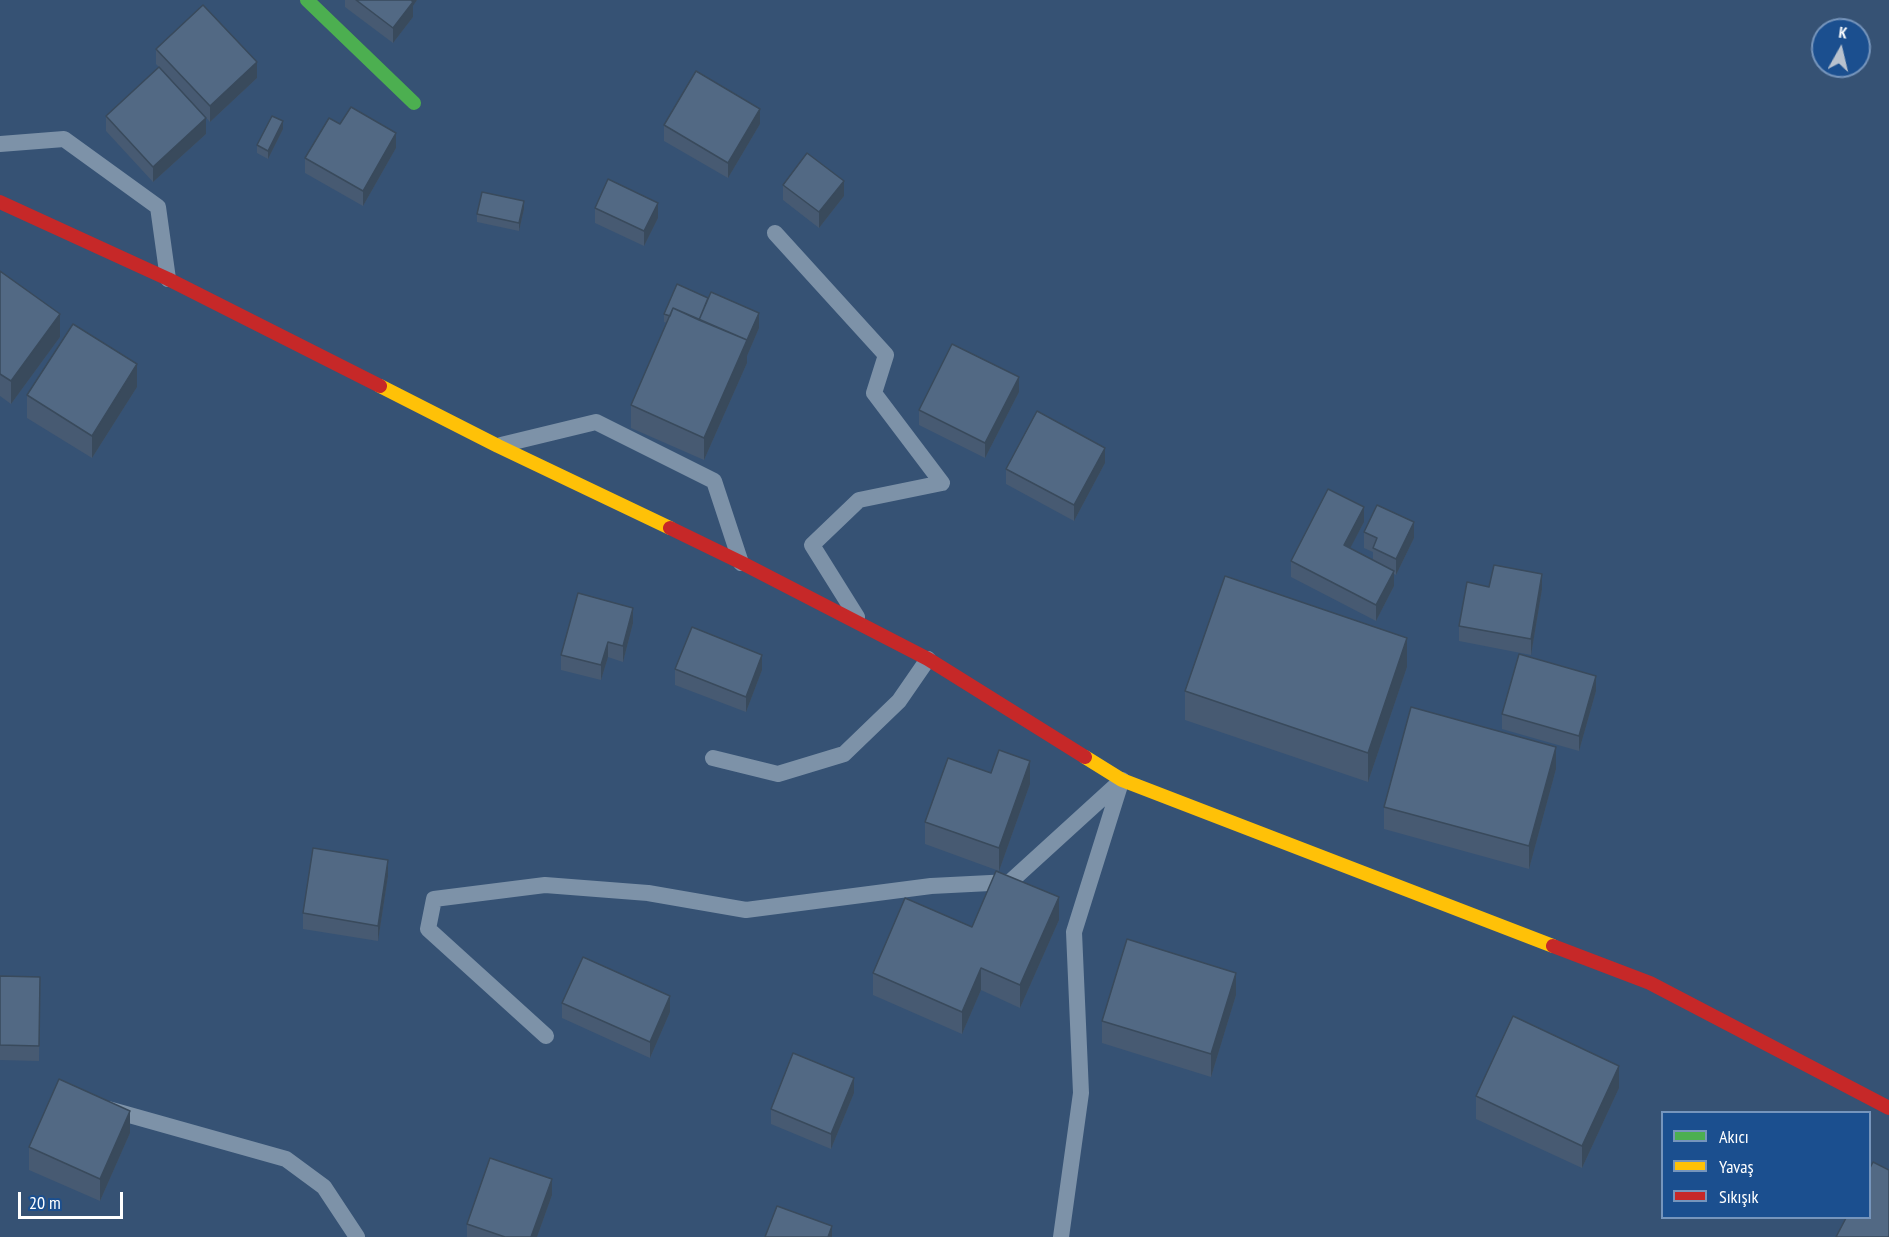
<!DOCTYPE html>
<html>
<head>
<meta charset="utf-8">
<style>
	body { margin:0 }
	#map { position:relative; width:1889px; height:1237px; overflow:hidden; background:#365274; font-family:"PT Sans Narrow",sans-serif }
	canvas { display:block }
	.legend { position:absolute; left:1661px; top:1111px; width:210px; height:108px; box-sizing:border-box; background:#1b4f8f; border:2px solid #7695bc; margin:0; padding:8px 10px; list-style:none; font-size:18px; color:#fff }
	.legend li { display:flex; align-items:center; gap:12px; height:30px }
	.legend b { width:30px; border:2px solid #7695bc }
	.north { position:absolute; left:1811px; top:18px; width:60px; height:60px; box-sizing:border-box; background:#1b4f8f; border:2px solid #7695bc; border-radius:50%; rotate:8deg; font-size:16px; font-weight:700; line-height:24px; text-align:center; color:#fff }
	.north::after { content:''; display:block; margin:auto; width:21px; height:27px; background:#b9c2ce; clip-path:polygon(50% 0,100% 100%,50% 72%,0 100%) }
	.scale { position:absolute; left:18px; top:1192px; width:105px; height:27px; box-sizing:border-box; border:3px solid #fff; border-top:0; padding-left:8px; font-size:18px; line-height:21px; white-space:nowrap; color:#fff; -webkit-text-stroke:4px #1b4f8f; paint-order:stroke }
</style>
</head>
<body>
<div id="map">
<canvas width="1889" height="1237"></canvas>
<ul class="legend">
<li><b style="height:8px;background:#4caf50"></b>Akıcı</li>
<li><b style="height:8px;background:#ffc107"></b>Yavaş</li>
<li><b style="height:8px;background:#c62828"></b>Sıkışık</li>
</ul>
<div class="north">K</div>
<div class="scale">20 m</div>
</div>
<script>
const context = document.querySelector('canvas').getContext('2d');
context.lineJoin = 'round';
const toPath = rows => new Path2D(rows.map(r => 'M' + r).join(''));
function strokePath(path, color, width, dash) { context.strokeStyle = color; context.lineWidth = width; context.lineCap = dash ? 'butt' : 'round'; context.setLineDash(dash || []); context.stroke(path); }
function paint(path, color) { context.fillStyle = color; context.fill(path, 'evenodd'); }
strokePath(toPath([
	[0,144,64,139,158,207,168,279],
	[775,233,886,355,874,393,942,483,859,500,812,545,857,617],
	[501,445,596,422,714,481,741,563],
	[713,758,778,774,844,754,899,701,928,659],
	[546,1036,428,929,434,899,545,885,648,893,746,910,931,886,1010,882,1122,780],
	[108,1109,286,1159,324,1187,357,1237],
	[1061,1237,1081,1093,1074,932,1121,782]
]), '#7d92a8', 16);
strokePath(toPath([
	[307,0,414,103]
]), '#4caf50', 14);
strokePath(toPath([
	[380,386,498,446,670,528],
	[1085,757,1122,780,1553,946]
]), '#ffc107', 14);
strokePath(toPath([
	[0,202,168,279,380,386],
	[670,528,742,563,928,659,1085,757],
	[1553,946,1650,983,1889,1108]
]), '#c62828', 14);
paint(toPath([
	[345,0,417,0,413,6,413,17,393,43,345,7],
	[156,49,257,78,210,122,161,69,206,134,153,182,106,131,106,116,159,67,156,64],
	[340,124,396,148,363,206,305,173,305,158],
	[760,124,728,178,664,141,664,125],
	[283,129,268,159,257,153,257,145],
	[783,185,844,196,819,228,783,200],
	[595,208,658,218,644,246,595,223],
	[524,209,519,231,477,222,477,214],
	[0,271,60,337,11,404,0,396],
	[664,314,759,328,747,356,747,363,704,460,631,428,631,405,667,323,664,322],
	[137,387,92,458,27,418,27,395],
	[1019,392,985,458,919,425,919,410],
	[1105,463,1074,521,1006,484,1006,469],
	[1364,522,1350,548,1373,560,1373,552,1364,548,1364,532,1414,538,1396,575,1394,574,1394,586,1376,621,1291,577,1291,561],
	[1489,587,1542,589,1531,655,1459,641,1459,626],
	[633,623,623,662,608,657,601,680,561,670,561,655],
	[1407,667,1368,782,1185,720,1185,691],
	[675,669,762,670,746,712,675,685],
	[1596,691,1579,751,1502,729,1502,714],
	[1556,769,1529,869,1384,829,1384,807],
	[991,773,1030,784,999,871,925,844,925,822],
	[388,876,378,941,303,929,303,913],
	[1059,920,1020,1008,981,990,962,1034,873,995,873,973,972,927],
	[0,976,40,977,39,1061,0,1060],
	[1236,995,1211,1077,1102,1043,1102,1021],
	[562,1003,670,1012,650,1058,562,1018],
	[1619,1088,1582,1168,1476,1119,1476,1096],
	[854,1093,831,1149,771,1124,771,1109],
	[130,1133,100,1201,29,1170,29,1147],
	[552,1195,537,1237,467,1237,467,1224]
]), '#475a72');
paint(toPath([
	[408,0,417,0,413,6,413,17,393,43,393,28],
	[257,62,257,78,210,122,210,106],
	[760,109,760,124,728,178,728,163],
	[206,118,206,134,153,182,153,167],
	[283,121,283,129,268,159,268,151],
	[396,133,396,148,363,206,363,191],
	[844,181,844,196,819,228,819,212],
	[524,201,524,209,519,231,519,223],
	[658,203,658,218,644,246,644,231],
	[759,313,759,328,747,356,747,363,704,460,704,438],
	[60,314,60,337,11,404,11,381],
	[137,364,137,387,92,458,92,436],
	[1019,377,1019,392,985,458,985,443],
	[1105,448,1105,463,1074,521,1074,505],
	[1364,507,1364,522,1344,560,1344,545],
	[1414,522,1414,538,1396,575,1396,559],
	[1394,571,1394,586,1376,621,1376,605],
	[1542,574,1542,589,1531,655,1531,639],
	[633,608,633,623,623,662,623,646],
	[1407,638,1407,667,1368,782,1368,753],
	[608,642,608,657,601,680,601,665],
	[762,655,762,670,746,712,746,697],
	[1596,676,1596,691,1579,751,1579,736],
	[1556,747,1556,769,1529,869,1529,846],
	[1030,761,1030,784,999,871,999,848],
	[388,860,388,876,378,941,378,926],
	[1059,897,1059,920,1020,1008,1020,985],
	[981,968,981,990,962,1034,962,1012],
	[1236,973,1236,995,1211,1077,1211,1054],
	[670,996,670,1012,650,1058,650,1042],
	[1619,1066,1619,1088,1582,1168,1582,1146],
	[854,1078,854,1093,831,1149,831,1134],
	[130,1111,130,1133,100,1201,100,1179],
	[552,1179,552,1195,537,1237,531,1237],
	[832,1226,832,1237,828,1237]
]), '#394a5c');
const building = toPath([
	[356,0,411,0,413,2,393,28,356,0],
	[203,5,257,62,210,106,156,49,203,5],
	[159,67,206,118,153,167,106,116,159,67],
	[696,71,760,109,728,163,664,125,696,71],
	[351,107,396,133,363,191,305,158,329,118,340,124,351,107],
	[272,116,283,121,268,151,257,145,272,116],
	[807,153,844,181,819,212,783,185,807,153],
	[608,179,658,203,644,231,595,208,608,179],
	[482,192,524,201,519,223,477,214,482,192],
	[0,271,60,314,11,381,0,374,0,271],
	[677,284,708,298,699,320,673,308,670,316,664,314,677,284],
	[711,292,759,313,747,340,699,320,711,292],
	[673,308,747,340,704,438,631,405,673,308],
	[73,324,137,364,92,436,27,395,73,324],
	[952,344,1019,377,985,443,919,410,952,344],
	[1037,411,1105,448,1074,505,1006,469,1037,411],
	[1328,489,1364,507,1344,545,1394,571,1376,605,1291,561,1328,489],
	[1377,505,1414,522,1396,559,1373,548,1377,538,1364,532,1377,505],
	[1494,565,1542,574,1531,639,1459,626,1467,582,1489,587,1494,565],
	[1225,576,1407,638,1368,753,1185,691,1225,576],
	[578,593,633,608,623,646,608,642,601,665,561,655,578,593],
	[692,627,762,655,746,697,675,669,692,627],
	[1519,654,1596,676,1579,736,1502,714,1519,654],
	[1411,707,1556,747,1529,846,1384,807,1411,707],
	[999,750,1030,761,999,848,925,822,948,758,991,773,999,750],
	[313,848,388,860,378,926,303,913,313,848],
	[996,871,1059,897,1020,985,981,968,962,1012,873,973,905,898,972,927,996,871],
	[1127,939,1236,973,1211,1054,1102,1021,1127,939],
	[583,957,670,996,650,1042,562,1003,583,957],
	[0,976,40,977,39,1046,0,1045,0,976],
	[1513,1016,1619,1066,1582,1146,1476,1096,1513,1016],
	[793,1053,854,1078,831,1134,771,1109,793,1053],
	[59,1079,130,1111,100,1179,29,1147,59,1079],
	[490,1158,552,1179,531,1237,505,1237,467,1224,490,1158],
	[1873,1162,1889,1170,1889,1237,1836,1237,1846,1218,1869,1218,1869,1170,1873,1162],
	[777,1206,832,1226,828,1237,765,1237,777,1206]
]);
paint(building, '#526984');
strokePath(building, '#394a5c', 1.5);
</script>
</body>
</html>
